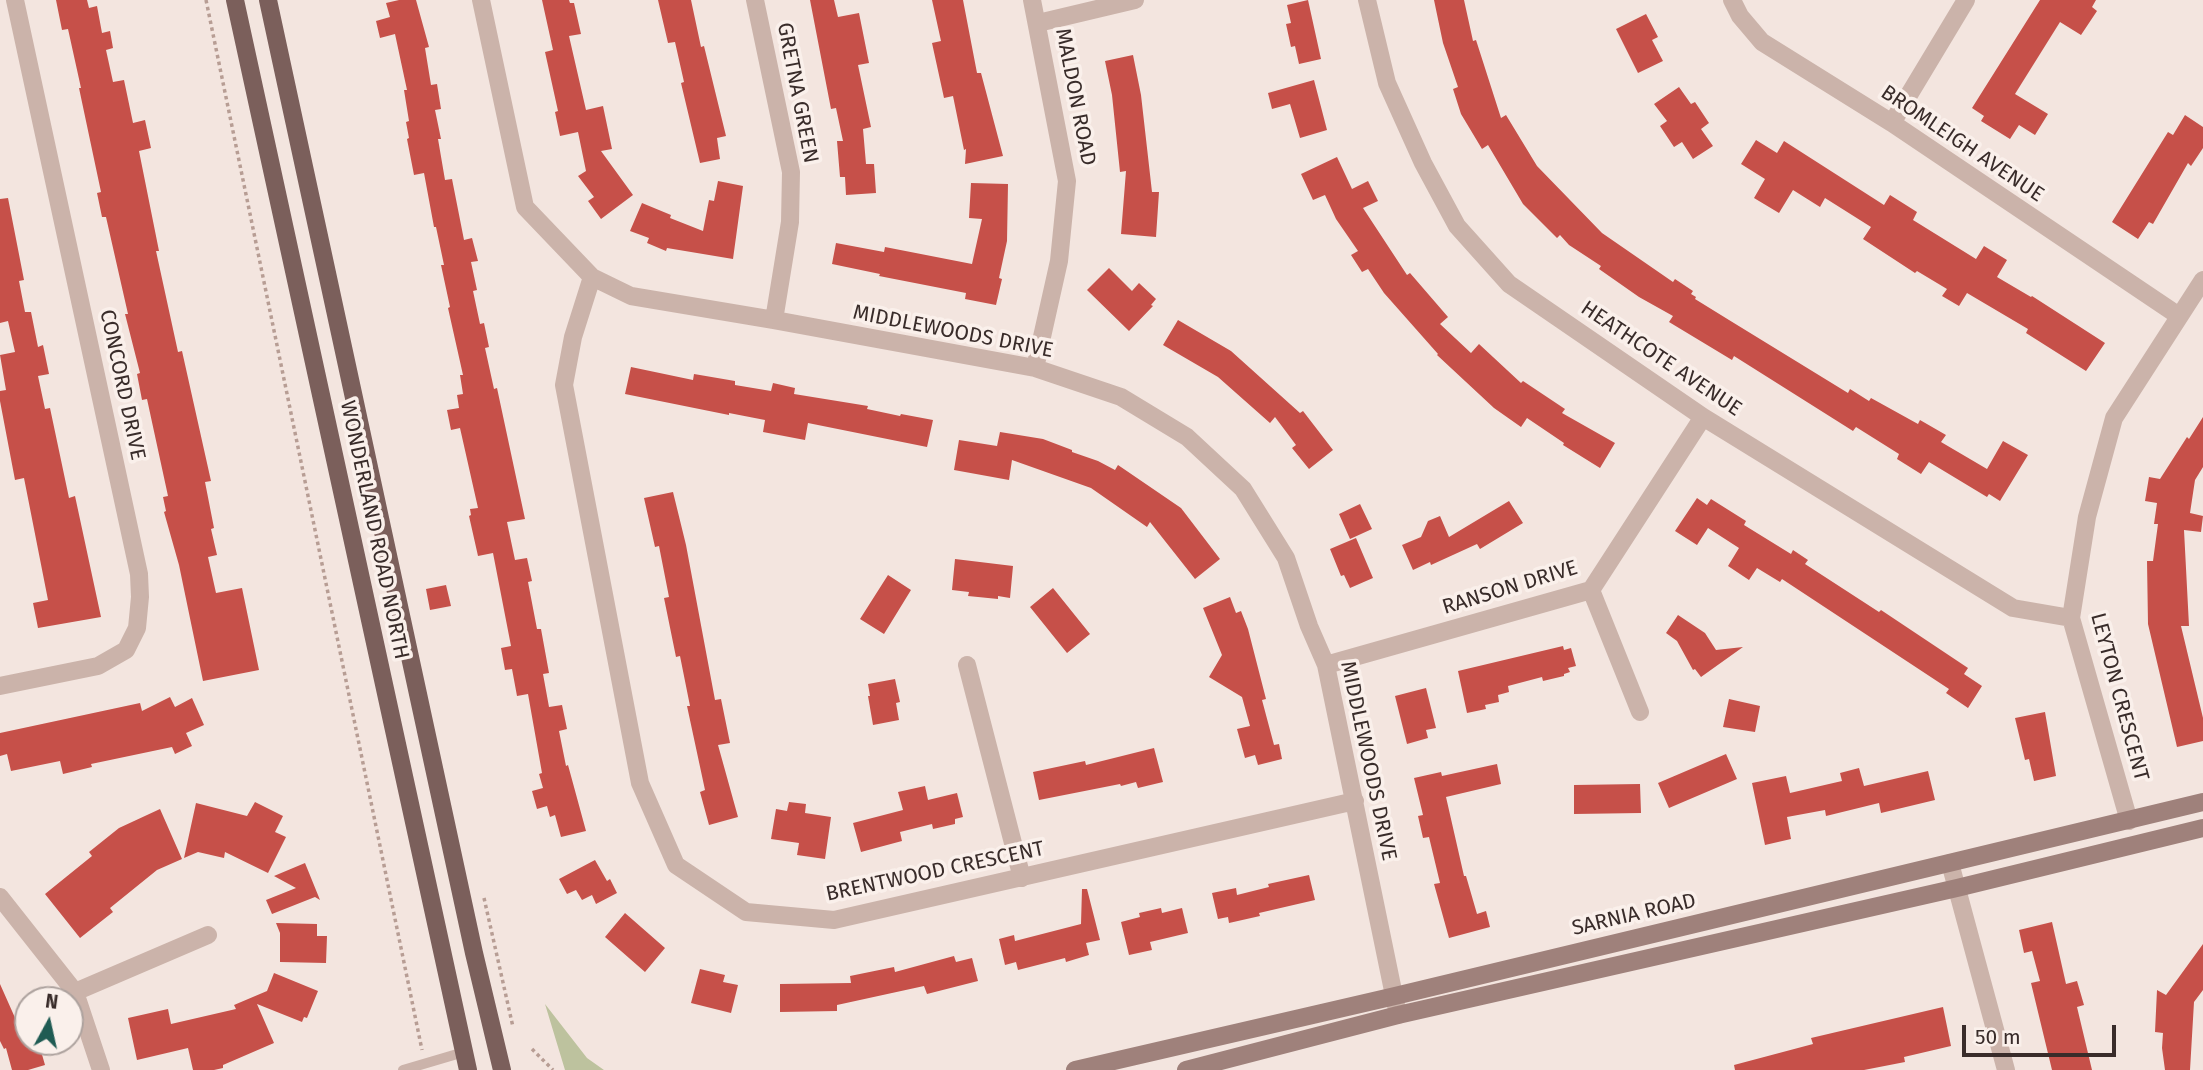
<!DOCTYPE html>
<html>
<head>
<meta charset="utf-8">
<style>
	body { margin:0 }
	#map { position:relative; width:2203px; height:1070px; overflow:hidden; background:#f3e5df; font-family:"Fira Sans",sans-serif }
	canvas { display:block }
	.north { position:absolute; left:14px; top:986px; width:70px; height:70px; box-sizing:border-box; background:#faf0eb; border:2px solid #ada29e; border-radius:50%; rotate:8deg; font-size:19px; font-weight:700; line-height:28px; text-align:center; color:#392c2a }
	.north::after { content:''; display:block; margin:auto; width:24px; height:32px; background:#1f5b53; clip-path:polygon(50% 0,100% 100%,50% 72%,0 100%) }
	.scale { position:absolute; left:1962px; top:1025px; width:154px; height:32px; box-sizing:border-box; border:4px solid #392c2a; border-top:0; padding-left:9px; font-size:21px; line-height:24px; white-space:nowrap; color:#392c2a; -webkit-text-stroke:5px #faf0eb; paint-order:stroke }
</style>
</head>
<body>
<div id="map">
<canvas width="2203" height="1070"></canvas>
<div class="north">N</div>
<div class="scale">50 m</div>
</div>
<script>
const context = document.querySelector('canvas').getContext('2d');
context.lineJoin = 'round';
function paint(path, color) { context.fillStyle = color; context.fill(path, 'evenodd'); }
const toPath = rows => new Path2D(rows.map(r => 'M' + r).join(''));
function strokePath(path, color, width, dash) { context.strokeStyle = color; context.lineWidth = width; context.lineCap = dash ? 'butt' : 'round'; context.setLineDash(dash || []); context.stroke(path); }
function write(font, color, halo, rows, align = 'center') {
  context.font = font + ' "Fira Sans",sans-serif'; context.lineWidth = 7; context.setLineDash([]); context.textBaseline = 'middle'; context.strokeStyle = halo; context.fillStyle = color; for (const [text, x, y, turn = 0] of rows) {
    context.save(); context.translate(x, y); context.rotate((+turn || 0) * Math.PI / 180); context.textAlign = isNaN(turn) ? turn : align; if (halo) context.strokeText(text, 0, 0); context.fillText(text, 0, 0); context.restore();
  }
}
paint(toPath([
	[545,1004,587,1058,604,1070,565,1070]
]), '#bdc29e');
paint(toPath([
	[56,0,87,0,89,8,97,6,102,33,110,31,113,48,106,50,113,82,124,80,133,123,145,120,151,148,139,151,159,251,156,251,178,352,182,351,211,481,205,482,214,528,211,529,217,555,208,557,216,593,242,588,259,670,203,681,179,565,164,512,166,511,163,497,168,496,147,399,142,400,137,374,140,373,125,314,128,314,106,217,102,217,97,193,101,192,79,88,81,88,68,29,62,30],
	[399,0,416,0,429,47,425,48,431,85,437,84,441,109,435,110,441,139,438,139,445,180,452,179,464,240,472,238,478,261,471,262,477,290,473,291,480,324,484,323,489,347,485,348,494,389,497,388,525,519,507,522,515,560,527,558,532,581,528,582,537,629,541,629,549,673,543,674,549,707,562,705,567,729,559,731,566,766,568,765,586,831,561,837,555,815,550,817,547,806,537,809,532,791,543,788,539,774,542,773,528,694,517,696,512,669,505,670,501,648,511,646,493,553,478,556,469,516,471,515,470,509,478,508,460,428,451,430,447,410,459,408,457,395,463,394,460,375,463,375,448,308,450,307,441,265,444,265,436,227,434,227,424,173,414,175,407,139,409,138,406,122,409,121,404,90,407,90,395,34,380,38,376,21,390,17,386,3],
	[542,0,569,0,570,3,574,3,581,34,569,36,586,110,603,106,612,149,601,151,633,195,601,219,588,201,594,197,578,176,586,171,578,132,560,136,555,112,558,111,545,52,553,50],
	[658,0,691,0,701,47,704,46,726,136,717,138,720,159,700,163,681,83,684,82,675,42,668,43],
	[810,0,834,0,838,17,859,13,869,63,858,65,871,127,863,129,866,164,874,164,876,193,846,195,845,177,840,177,837,141,843,141,836,108,831,109],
	[932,0,963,0,977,73,981,73,1003,156,965,164,966,149,964,150,953,96,944,98,932,43,941,41],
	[1308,0,1321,59,1299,64,1295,46,1291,47,1286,24,1291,23,1287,5],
	[1434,0,1464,0,1473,41,1476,40,1501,118,1506,115,1537,166,1602,233,1673,282,1675,279,1693,291,1691,294,1696,297,1695,299,1729,320,1848,393,1850,389,1869,401,1871,398,1918,424,1920,420,1946,435,1941,442,1987,469,2003,441,2028,455,2000,501,1989,494,1987,497,1929,462,1921,474,1897,459,1899,454,1856,427,1853,431,1734,356,1732,360,1669,322,1673,316,1639,297,1599,269,1601,266,1569,245,1560,235,1557,238,1523,204,1488,145,1482,149,1461,114,1453,89,1458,87,1443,43],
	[2040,0,2096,0,2092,7,2097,11,2081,35,2060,22,2015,94,2048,114,2035,135,2019,125,2010,139,1981,121,1984,116,1972,108],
	[1646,14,1658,37,1652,40,1663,61,1638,73,1616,29],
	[1133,55,1141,95,1152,192,1159,192,1156,237,1121,234,1126,171,1120,172,1112,95,1105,61],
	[1314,80,1327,130,1300,138,1290,104,1272,109,1268,93],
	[1679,87,1691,104,1695,102,1709,123,1701,129,1713,146,1693,159,1682,142,1674,147,1660,126,1667,121,1654,104],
	[2185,115,2203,127,2203,148,2191,166,2188,163,2153,224,2149,222,2138,239,2112,222,2168,132,2173,135],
	[1756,140,1777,153,1784,141,1884,205,1890,195,1917,212,1913,220,1976,259,1984,246,2007,260,1997,277,2031,297,2032,296,2105,343,2086,371,2026,333,2028,329,1967,293,1959,306,1942,296,1947,289,1917,271,1915,273,1863,239,1871,227,1825,198,1820,207,1793,190,1779,213,1754,198,1765,179,1741,164],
	[1337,157,1352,189,1368,181,1378,201,1363,208,1407,275,1410,273,1448,317,1440,324,1471,353,1479,344,1521,383,1523,381,1565,409,1562,413,1615,443,1600,468,1563,445,1564,443,1527,418,1521,427,1494,408,1437,355,1438,354,1384,293,1368,269,1362,272,1351,255,1358,251,1336,219,1325,195,1313,200,1301,174],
	[718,181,743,186,733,259,667,248,666,251,647,243,649,238,630,231,642,203,671,215,670,218,703,231,709,200,714,201],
	[971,183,1008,184,1007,241,999,278,1002,279,996,305,965,299,966,293,879,276,880,274,832,264,836,243,884,252,885,247,972,264,982,219,969,218],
	[8,198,24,280,19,281,25,312,31,312,38,347,43,345,49,374,38,376,45,409,50,408,69,498,75,496,101,617,38,628,33,603,48,600,24,478,15,480,0,401,0,391,6,390,0,355,15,352,8,321,0,323,0,199],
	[1109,268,1132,291,1139,283,1156,299,1151,305,1153,306,1129,331,1087,290],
	[1178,320,1231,351,1300,413,1303,411,1333,450,1309,469,1292,448,1296,445,1275,417,1270,423,1218,377,1163,345],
	[631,367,693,380,694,374,735,381,735,385,771,391,773,383,795,388,794,394,868,406,867,409,900,416,901,414,933,420,927,447,808,423,805,440,763,432,765,420,729,413,729,415,625,394],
	[2203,417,2203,467,2195,480,2190,513,2203,516,2201,532,2184,530,2189,626,2181,626,2203,718,2203,741,2177,747,2148,624,2147,561,2153,561,2158,524,2154,524,2157,503,2145,501,2149,477,2160,479,2187,437,2189,439],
	[1000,432,1043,439,1072,450,1072,452,1098,461,1115,470,1118,465,1181,508,1220,559,1195,579,1150,522,1147,527,1091,488,1012,460,1009,480,954,470,959,440,997,446],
	[673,492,686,545,715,700,721,699,730,743,718,745,738,817,709,825,700,792,705,790,687,706,690,706,680,656,676,657,664,598,669,597,659,546,655,547,644,498],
	[1697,498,1707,505,1711,499,1746,521,1744,525,1791,554,1793,550,1808,560,1805,564,1879,612,1881,610,1968,668,1964,674,1982,686,1968,708,1946,693,1949,689,1782,579,1780,582,1757,568,1749,580,1728,566,1739,548,1708,528,1697,545,1675,531],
	[1509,501,1523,523,1480,549,1477,544,1431,565,1430,562,1413,570,1402,545,1421,537,1428,521,1440,516,1449,537],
	[1360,504,1372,529,1350,539,1339,514],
	[1356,538,1373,578,1350,588,1344,575,1341,576,1330,549],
	[955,559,1013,566,1010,598,998,596,998,599,968,596,969,592,952,590],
	[888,575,911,590,884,634,860,619],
	[446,585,451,606,430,610,426,589],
	[1053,588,1090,634,1067,653,1030,607],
	[1230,597,1236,613,1241,611,1248,629,1266,699,1262,700,1274,745,1279,744,1282,759,1258,765,1255,755,1245,758,1237,729,1250,726,1242,697,1209,677,1222,655,1203,608],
	[1678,615,1705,633,1716,650,1743,647,1701,677,1695,669,1693,670,1677,641,1666,633],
	[1563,646,1564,650,1571,648,1576,666,1568,668,1570,672,1564,674,1564,676,1543,681,1542,677,1508,686,1509,692,1498,695,1499,702,1485,705,1486,709,1467,713,1458,671],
	[895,679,900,702,896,703,899,720,873,725,868,696,870,696,868,684],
	[1426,688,1436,728,1426,730,1428,738,1407,744,1395,696],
	[170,697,175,707,192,698,204,725,186,733,192,746,175,754,172,747,91,764,92,767,63,774,60,761,11,771,7,754,0,756,0,733,140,703,142,711],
	[1729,699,1760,706,1755,732,1723,727],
	[2045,712,2056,776,2034,781,2029,759,2025,760,2015,718],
	[1154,748,1163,782,1138,788,1136,782,1121,786,1120,784,1039,800,1033,772,1085,761,1086,765],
	[1726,754,1737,779,1669,808,1658,783],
	[1497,764,1501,784,1446,797,1464,876,1466,876,1477,914,1486,911,1490,927,1449,938,1434,884,1440,883,1429,837,1423,838,1418,816,1423,815,1414,778,1441,772,1442,776],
	[1859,768,1864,786,1928,771,1935,800,1881,813,1879,803,1826,816,1825,810,1787,817,1791,839,1765,845,1752,783,1786,776,1790,793,1842,781,1840,773],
	[1640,784,1641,813,1574,814,1574,785],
	[925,786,928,800,957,793,963,817,955,819,955,824,933,829,932,824,900,832,902,841,861,852,853,823,903,810,898,792],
	[255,802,283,816,275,832,286,837,268,873,225,852,224,858,198,852,184,858,196,803,247,816],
	[789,802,806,804,805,813,831,817,825,859,797,855,799,843,771,839,776,809,787,811],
	[160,809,182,859,157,870,110,908,113,912,80,938,45,894,92,856,89,852,119,828],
	[595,860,607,881,610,879,617,893,596,904,592,895,582,900,576,890,567,894,559,879],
	[305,863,320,900,315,897,272,914,266,900,296,888,274,876],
	[1309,875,1315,900,1259,913,1260,916,1229,923,1228,917,1218,919,1212,893,1236,888,1237,895,1269,887,1268,884],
	[1082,889,1087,889,1100,940,1086,943,1089,955,1066,962,1065,958,1018,970,1016,962,1005,965,999,939,1014,935,1015,941,1081,924],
	[1161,908,1162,913,1182,908,1188,933,1150,942,1152,950,1129,955,1121,922,1140,917,1139,913],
	[625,913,665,948,645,972,605,937],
	[2052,922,2066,984,2077,981,2084,1005,2077,1007,2092,1070,2052,1070,2031,983,2040,981,2032,951,2024,953,2019,930],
	[276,923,317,924,317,936,327,936,326,963,280,962,280,933],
	[2203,944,2203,990,2194,1002,2190,1070,2165,1070,2162,1048,2163,1033,2155,1032,2157,990,2166,995],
	[954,956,956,962,972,958,978,981,927,994,924,986,837,1005,837,1011,780,1012,780,984,851,983,850,976,894,967,895,972],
	[700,969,725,975,723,982,738,985,731,1013,691,1003],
	[274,973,318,991,307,1018,304,1017,302,1022,257,1004,274,1043,223,1065,223,1068,214,1070,193,1070,188,1048,137,1060,128,1018,168,1009,171,1024,236,1009,234,1005,267,991],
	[0,984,16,1020,28,1014,28,1047,39,1044,45,1065,28,1070,12,1070,6,1048,4,1049,0,1041],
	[1943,1007,1951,1046,1904,1057,1905,1062,1864,1070,1735,1070,1734,1065,1813,1044,1811,1038]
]), '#c65049');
strokePath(toPath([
	[206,0,422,1050],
	[484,898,513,1027],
	[532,1049,553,1070]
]), '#b79d94', 3.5, [3.5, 3.5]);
strokePath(toPath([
	[403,1070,464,1052]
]), '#cbb3aa', 10);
strokePath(toPath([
	[481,0,525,207,592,277,631,296,774,320,1035,368,1121,397,1187,437,1243,489,1286,558,1309,626,1326,665,1398,1015],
	[755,0,791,172,790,222,774,320],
	[1032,0,1067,181,1059,261,1035,368],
	[1367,0,1387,83,1423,163,1457,226,1509,284,1703,417,2013,608,2071,618],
	[1732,0,1740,16,1762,42,1892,123,2179,316],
	[1038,23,1135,0],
	[1892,123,1966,0],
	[592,277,573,337,564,385,640,783,676,865,746,912,834,920,1355,801],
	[1591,590,1640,712],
	[967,665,1022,878],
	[1326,665,1591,590,1703,417],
	[0,686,98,666,126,650,137,628,140,597,139,574,15,0],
	[2129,821,2071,618,2087,517,2114,418,2203,280],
	[1950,863,2006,1070],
	[0,897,75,992,101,1070],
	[75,992,208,935]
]), '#cbb3aa', 18);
strokePath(toPath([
	[1075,1070,1395,996,2203,802],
	[1186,1070,1398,1015,1957,888,2203,828]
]), '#9f817b', 18);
strokePath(toPath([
	[235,0,468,1070],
	[268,0,474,953,502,1070]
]), '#7b5f5b', 18);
write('21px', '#392c2a', '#faf0eb', [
	["GRETNA GREEN",797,93,79],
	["MALDON ROAD",1075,97,79],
	["BROMLEIGH AVENUE",1962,144,34],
	["MIDDLEWOODS DRIVE",953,332,11],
	["HEATHCOTE AVENUE",1661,359,34],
	["CONCORD DRIVE",122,385,78],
	["WONDERLAND ROAD NORTH",374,530,78],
	["RANSON DRIVE",1510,588,-17],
	["LEYTON CRESCENT",2119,697,75],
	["MIDDLEWOODS DRIVE",1368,761,78],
	["BRENTWOOD CRESCENT",935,872,-12],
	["SARNIA ROAD",1634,915,-13]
]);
</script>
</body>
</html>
